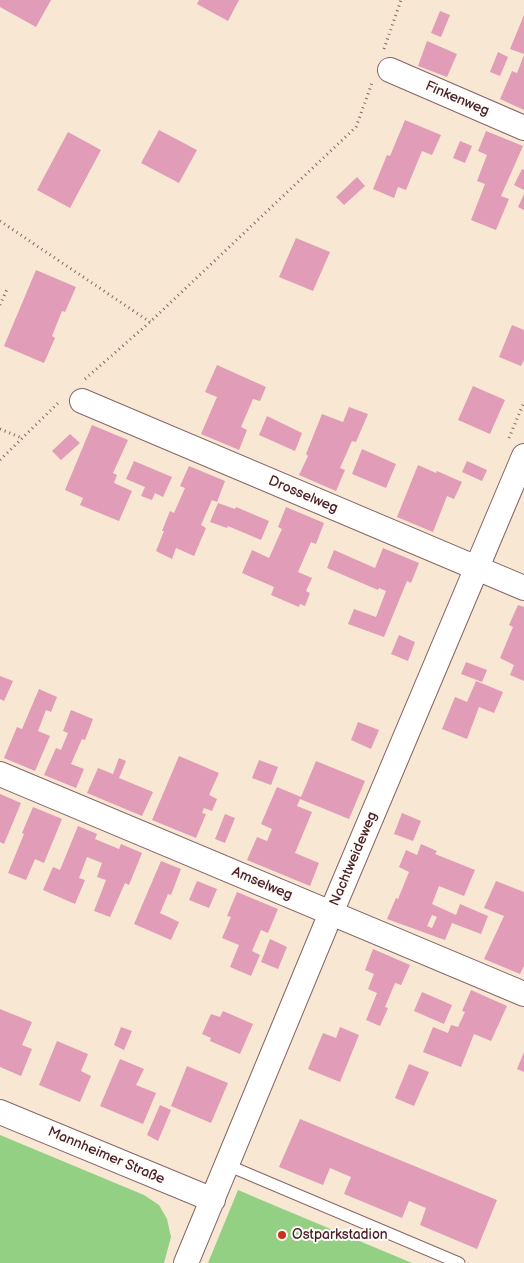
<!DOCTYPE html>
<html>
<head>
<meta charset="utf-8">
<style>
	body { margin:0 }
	canvas { display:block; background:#f7e7d3 }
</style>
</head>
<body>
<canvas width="524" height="1263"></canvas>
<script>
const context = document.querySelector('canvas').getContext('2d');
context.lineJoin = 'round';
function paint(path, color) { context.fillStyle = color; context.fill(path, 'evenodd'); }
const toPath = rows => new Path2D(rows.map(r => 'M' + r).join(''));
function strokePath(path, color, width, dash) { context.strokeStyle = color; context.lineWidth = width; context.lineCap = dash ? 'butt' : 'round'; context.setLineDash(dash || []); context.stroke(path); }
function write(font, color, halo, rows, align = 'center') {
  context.font = font + ' "Balsamiq Sans",sans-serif'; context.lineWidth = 4; context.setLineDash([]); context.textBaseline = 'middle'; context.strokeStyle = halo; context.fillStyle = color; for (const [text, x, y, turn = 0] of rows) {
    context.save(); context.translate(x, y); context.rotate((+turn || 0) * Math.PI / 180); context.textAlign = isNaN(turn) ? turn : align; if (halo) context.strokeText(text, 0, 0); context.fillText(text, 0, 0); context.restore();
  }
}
paint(toPath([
	[0,1135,144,1195,159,1205,167,1219,171,1237,164,1263,0,1263],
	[238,1190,278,1207,412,1263,208,1263]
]), '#94d084');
paint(toPath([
	[0,0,51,0,36,27,0,7],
	[199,0,239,0,228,21,197,4],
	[440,11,450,15,441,37,431,33],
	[524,15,524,54,510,49],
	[427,41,457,54,447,77,418,66],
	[498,52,508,57,500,76,490,72],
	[524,55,524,110,500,99,512,71,517,73],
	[405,120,441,135,432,155,422,151,406,190,398,187,394,198,373,189,387,155,390,156],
	[159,130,197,150,179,183,141,163],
	[486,131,523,146,501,196,509,199,496,230,471,220,485,184,477,181,487,155,478,151],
	[68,132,101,150,70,208,37,190],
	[460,141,472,146,465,163,453,158],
	[522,169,524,170,524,190,514,185],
	[357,177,365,186,344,205,336,197],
	[524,194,524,210,518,207],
	[296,238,330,252,313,291,279,277],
	[36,270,76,287,65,312,62,311,52,336,55,338,44,363,4,346],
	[512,325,524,330,524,360,521,366,499,357],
	[217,365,266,387,260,401,253,399,241,427,247,430,239,450,201,434,217,397,205,392],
	[473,386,505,400,490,434,458,420],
	[349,407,368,414,356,442,352,441,340,468,345,470,336,491,299,475,308,456,306,454,322,414,343,422],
	[267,416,302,433,295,451,259,435],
	[92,425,128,440,113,473,117,475,114,483,132,491,119,521,80,505,83,498,65,490],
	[70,434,80,443,61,460,52,451],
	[362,449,396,464,386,488,352,474],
	[134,461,172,477,163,497,155,493,152,500,141,496,145,487,126,479],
	[467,461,487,470,482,481,462,472],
	[418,465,436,473,437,471,462,482,454,499,447,496,433,532,397,517],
	[189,466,225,481,217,502,212,500,201,525,206,528,194,556,176,548,172,559,156,551,164,531,162,531,170,511,174,513,185,488,180,486],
	[218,503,235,509,236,507,269,521,261,540,228,526,227,528,210,522],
	[286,507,324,523,316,544,311,542,298,572,312,578,306,591,310,593,305,606,300,604,299,607,271,595,274,587,242,573,252,550,269,558,282,529,278,527],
	[383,548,419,563,411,583,407,581,384,637,348,624,354,609,376,617,386,591,379,588,378,590,327,568,334,550,375,568],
	[518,605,524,607,524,681,510,675,514,665,500,658,513,627,509,625],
	[399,635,415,642,408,661,391,654],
	[466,662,487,670,482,682,461,674],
	[0,676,13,681,4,701,0,699],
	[476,681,503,692,494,713,479,707,467,739,442,729,455,697,467,702],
	[39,689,57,697,51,712,46,710,38,731,50,736,35,771,4,758,17,727,22,729],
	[71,710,93,719,85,740,82,739,71,764,84,769,76,788,44,775,56,748,61,750,68,733,63,731],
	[358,722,379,730,371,749,351,740],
	[179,756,219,773,209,795,217,799,212,811,204,808,202,813,206,814,196,838,152,820],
	[119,758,126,761,119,778,153,792,142,816,87,793,98,768,113,774],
	[259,760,278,767,271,785,252,778],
	[316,761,365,781,349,819,300,799,297,806,312,812,295,853,319,863,310,886,247,860,257,837,267,841,272,829,261,824,277,787,301,797],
	[0,794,21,803,4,844,0,842],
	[33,807,62,819,44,863,35,859,26,880,8,873,24,834,22,833],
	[402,813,421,821,413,841,394,834],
	[225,814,235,818,225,843,215,839],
	[78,826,97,834,95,839,119,849,121,844,142,853,129,885,125,883,110,917,94,911,106,880,97,877,102,863,87,857,79,878,85,880,75,904,43,890,53,867,60,870],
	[421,844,437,851,435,854,475,870,464,896,439,886,432,904,456,915,460,904,488,916,481,934,452,923,445,940,387,919,396,898,398,899,409,872,399,867,406,850,417,855],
	[432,915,437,917,432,928,427,926],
	[161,861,181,869,171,895,168,894,160,913,179,922,171,940,134,924],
	[197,881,217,889,209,908,189,900],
	[496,881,524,892,524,966,520,974,484,959,504,916,484,908],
	[237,892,278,909,268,933,261,930,252,951,260,955,251,976,230,967,239,945,222,938,231,917,227,916],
	[270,939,287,947,278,969,261,962],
	[373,949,410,965,401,985,395,983,385,1007,388,1008,380,1026,366,1020,377,993,368,989,374,974,365,970],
	[471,990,507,1006,491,1041,474,1034,461,1067,423,1052,433,1027,448,1033,451,1025,458,1027,465,1012,462,1011],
	[422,992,452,1005,444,1024,414,1011],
	[0,1009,32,1022,22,1045,32,1049,21,1076,0,1067],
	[223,1011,253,1024,240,1054,210,1041,211,1038,202,1034,211,1014,220,1017],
	[121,1027,132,1031,124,1050,114,1045],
	[340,1027,359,1035,340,1082,308,1069,323,1033,336,1038],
	[57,1041,88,1054,81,1071,91,1076,80,1102,39,1085],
	[524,1052,524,1072,517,1069],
	[120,1059,144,1069,136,1085,156,1093,143,1124,100,1106],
	[409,1064,429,1072,414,1106,395,1098],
	[187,1066,228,1083,211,1123,171,1106],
	[160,1105,171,1110,158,1141,147,1135],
	[300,1119,497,1200,477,1249,420,1225,426,1208,409,1201,402,1218,344,1194,351,1177,330,1168,323,1185,279,1167]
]), '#e19db7');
const lane = toPath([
	[227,1165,459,1263]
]);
const street = toPath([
	[390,70,524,128],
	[82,401,524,588],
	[0,774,524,994],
	[0,1112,213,1200],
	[186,1263,331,913,524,456]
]);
strokePath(lane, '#876566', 13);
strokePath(street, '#876566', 26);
strokePath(toPath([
	[384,49,401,0],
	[0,221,150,322],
	[0,305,8,287],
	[85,379,150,322,356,127,372,83],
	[0,429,22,438],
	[509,438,524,402],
	[0,460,60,401]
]), '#876566', 3, [1, 4]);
strokePath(lane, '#fff', 11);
strokePath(street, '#fff', 24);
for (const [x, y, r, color] of [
	[282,1235,5,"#c8321e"]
]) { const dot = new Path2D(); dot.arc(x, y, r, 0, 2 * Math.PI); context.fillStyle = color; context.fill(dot); strokePath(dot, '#fdfcf7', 2); }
write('14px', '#4a1f2b', '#fdfcf7', [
	["Finkenweg",457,99,23],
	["Drosselweg",303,495,23],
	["Nachtweideweg",354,859,-67],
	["Amselweg",262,884,23],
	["Mannheimer Straße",106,1156,23]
]);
write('14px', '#4a1f2b', '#fdfcf7', [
	["Ostparkstadion",292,1235]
], 'left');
</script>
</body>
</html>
